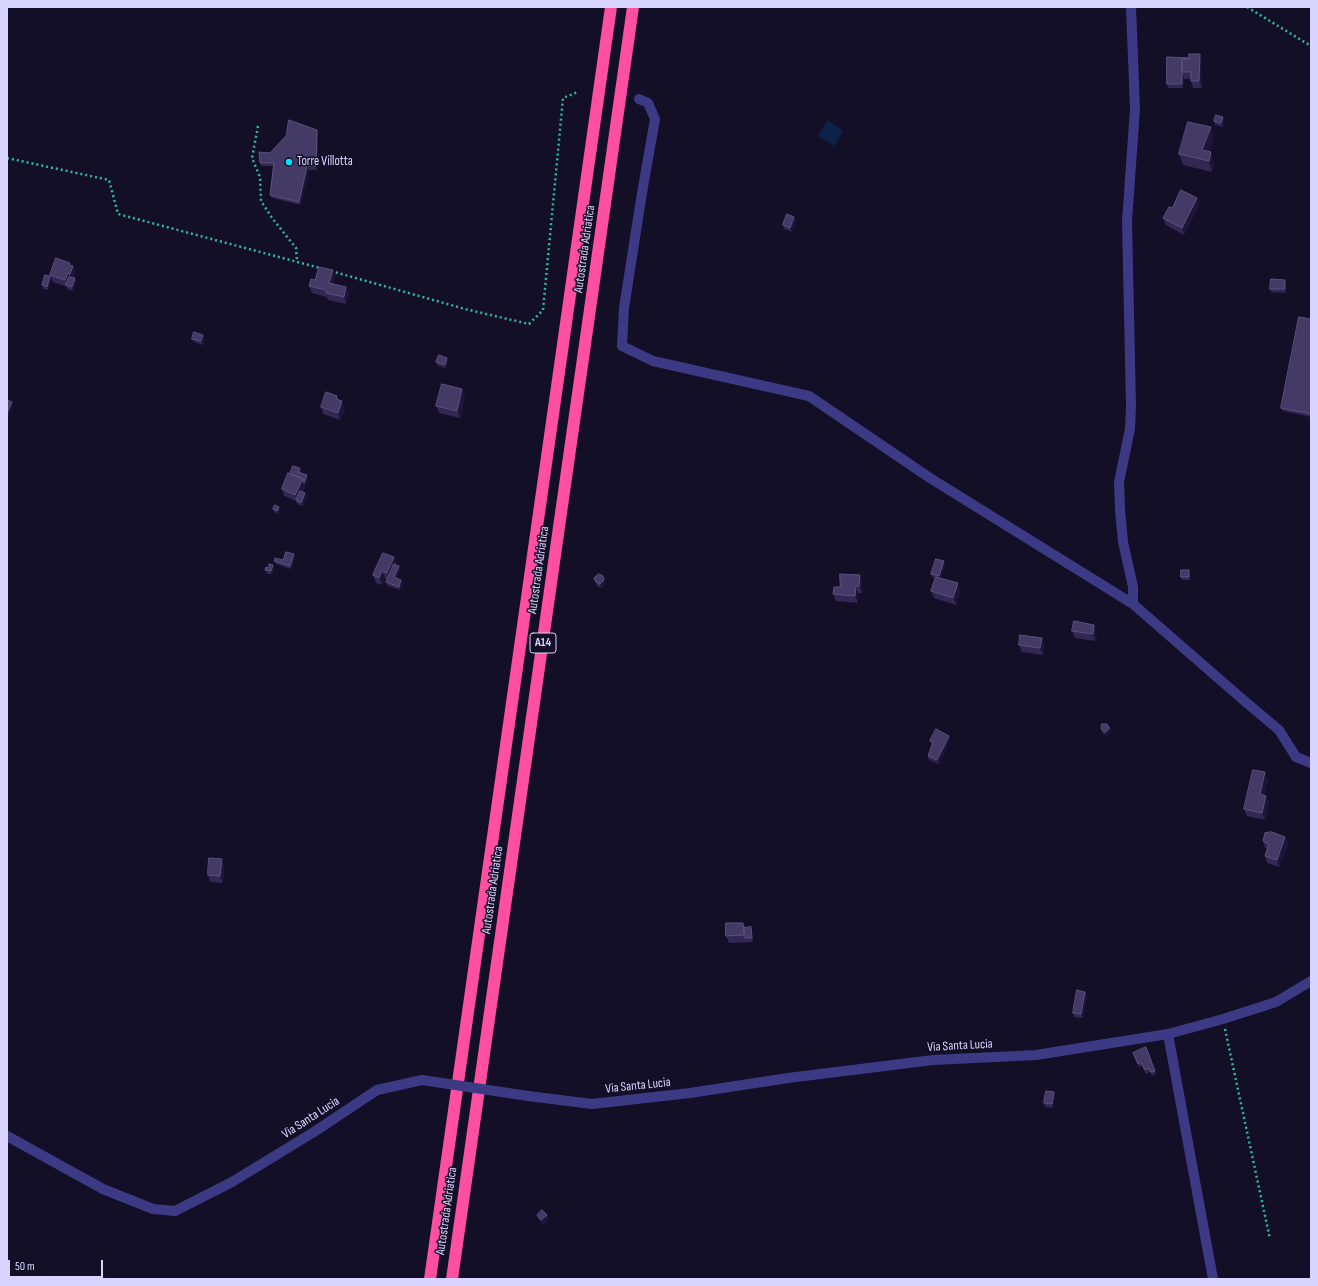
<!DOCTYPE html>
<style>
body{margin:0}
#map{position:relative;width:1318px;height:1286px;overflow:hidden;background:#130f26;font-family:"Sofia Sans Condensed",sans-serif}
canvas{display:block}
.frame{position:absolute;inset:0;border:8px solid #d9d4ff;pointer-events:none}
.scale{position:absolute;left:8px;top:1260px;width:95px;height:18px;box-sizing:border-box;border:2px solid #d9d4ff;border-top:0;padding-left:5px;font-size:12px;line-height:14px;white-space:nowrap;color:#d9d4ff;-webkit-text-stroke:3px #130f26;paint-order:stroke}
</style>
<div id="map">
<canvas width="1318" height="1286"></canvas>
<div class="frame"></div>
<div class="scale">50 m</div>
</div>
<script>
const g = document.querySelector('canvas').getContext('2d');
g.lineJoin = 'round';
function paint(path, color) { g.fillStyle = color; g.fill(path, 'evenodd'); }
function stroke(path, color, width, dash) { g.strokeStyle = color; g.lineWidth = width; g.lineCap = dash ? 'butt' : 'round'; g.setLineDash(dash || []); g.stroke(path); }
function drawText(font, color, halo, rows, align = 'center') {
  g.font = font + ' "Sofia Sans Condensed",sans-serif'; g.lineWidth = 3; g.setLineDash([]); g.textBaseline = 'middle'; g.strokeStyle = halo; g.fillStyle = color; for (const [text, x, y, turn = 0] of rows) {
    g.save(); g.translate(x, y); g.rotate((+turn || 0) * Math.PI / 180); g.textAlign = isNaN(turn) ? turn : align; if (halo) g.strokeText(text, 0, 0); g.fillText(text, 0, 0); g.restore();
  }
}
paint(new Path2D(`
 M828 120 843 131 834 146 818 136Z`), '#0c2248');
stroke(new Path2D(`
 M1247 7 1311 46
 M258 126 252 158 260 177 261 201 272 218 296 248 297 262
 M7 158 109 180 118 214 320 268
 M331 271 465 309 529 324 543 310 563 98 578 92
 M1225 1029 1270 1239`), '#2fb8b0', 2.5, [2, 3]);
stroke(new Path2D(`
 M1131 7 1135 109 1127 221 1131 406 1130 429 1119 482 1120 509 1123 542 1133 587V604
 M639 99 648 103 655 119 642 193 624 308 622 346 653 361 809 396 930 478 1133 604 1241 698 1279 730 1296 757 1311 763
 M1168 1034 1213 1279
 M528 1096 592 1104 690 1093 788 1078 933 1060 1036 1055 1168 1034 1223 1019 1276 1002 1311 981
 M7 1136 103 1189 153 1209 175 1211 232 1182 314 1132 377 1090 422 1080`), '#3d3a85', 10);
stroke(new Path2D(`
 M430 1279 611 7
 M452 1279 633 7`), '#ff4fa3', 12);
stroke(new Path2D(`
 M422 1080 528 1096`), '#3d3a85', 10);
paint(new Path2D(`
 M1200 54 1202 62V88H1193L1191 81V79H1184V77L1183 88H1168L1167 84 1189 58Z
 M1224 120 1223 127 1215 125 1214 121Z
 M317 130 318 134 317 170H309L301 205 272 198 270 195 273 166H261L260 163 270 153Z
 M1214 138 1209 152 1214 163 1212 172 1183 165 1179 154Z
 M1197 198 1199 205 1184 235 1166 225 1163 218Z
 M796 221 792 232 784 229 783 225Z
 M71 265 73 266 75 273 74 278H75L76 282 73 291 67 289V287L53 282 50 275Z
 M50 276 51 280 48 290 43 289 42 285Z
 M335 277 333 284 349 294 346 304 328 300 327 297 312 293 309 286 315 280Z
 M1286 284V293L1271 292 1270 289Z
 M1311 319V417L1283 411 1281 408Z
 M192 339H205L203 345 194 342Z
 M448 361 446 368 438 366 436 362Z
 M337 396 339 400 345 409 340 420 323 414 321 407Z
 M465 396 460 418 439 413 436 406Z
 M300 468 301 473 308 479 303 492 305 493 307 496 303 506 297 504 296 501 284 496 282 489 290 474Z
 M279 507 280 510 278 514 274 512 273 509Z
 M295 558 291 569 276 564 274 561 283 560Z
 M944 561 945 565 940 578 960 591 956 605 934 598 931 591 935 578 932 577 931 574Z
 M273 565 274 569 272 574H267L265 570Z
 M396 565 399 566 400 569 396 578 403 584 400 590 388 586 386 582 388 580 385 578 382 585 376 583 373 575Z
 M1189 570 1190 573V580H1182L1181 577Z
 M860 575 862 583V593H858V603L836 601 833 594Z
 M594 578 604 580 605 584 601 588 597 586Z
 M1072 631 1097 632 1095 641 1075 638Z
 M1042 638 1044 645 1043 655 1022 652 1019 645Z
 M1109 727 1111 731 1110 733 1107 735 1103 734 1101 728Z
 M950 739 939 764 929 760 928 756 932 745 930 741Z
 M1268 780 1264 795 1269 803 1265 820 1247 816 1244 809Z
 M1285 837 1288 845 1279 867 1267 863 1265 856 1267 849 1265 848 1263 841Z
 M224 866 223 883 210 882 208 875Z
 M743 923 745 928 751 927 752 931 753 942 729 943 726 936Z
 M1085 992 1087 996 1083 1018 1074 1017 1073 1013Z
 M1146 1047 1156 1074 1152 1076 1150 1072 1146 1074 1142 1066 1139 1067 1133 1053Z
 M1055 1096 1053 1108 1045 1107 1044 1103Z
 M537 1215H547L549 1219 543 1224 538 1218Z`), '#312854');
paint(new Path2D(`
 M1200 54 1202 62V88L1199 81Z
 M1182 74 1184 77 1183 88 1182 84Z
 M1223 117 1224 120 1223 127 1221 123Z
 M1211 127 1214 138 1206 161 1202 150Z
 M317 130 318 134 317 170 316 166Z
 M1211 152 1214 163 1212 172 1209 161Z
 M307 166 309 170 301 205 299 202Z
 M1197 198 1199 205 1184 235 1182 228Z
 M794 217 796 221 792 232 790 228Z
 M70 263 72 268 73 266 75 273 73 281 70 274 69 265Z
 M333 270 335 277 332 290 329 283Z
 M68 273 70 280 67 286 65 280Z
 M50 276 51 280 48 290 47 287Z
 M75 278 76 282 73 291 72 287Z
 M1285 280 1286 284V293L1285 289Z
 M346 287 349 294 346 304 344 297Z
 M203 335 205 339 203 345 201 341Z
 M447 358 448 361 446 368 445 365Z
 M462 389 465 396 460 418 457 411Z
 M342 401 345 409 340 420 338 413Z
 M12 402 13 405 7 420V413Z
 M307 475 308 479 305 486 304 483Z
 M303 479 305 486 298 501H297L295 495Z
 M305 493 307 496 303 506 301 503Z
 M279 507 280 510 278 514 277 511Z
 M294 554 295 558 291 569 290 566Z
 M394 557 397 565 390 580 387 573Z
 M944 561 945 565 940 580 939 576Z
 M273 565 274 569 272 574 271 571Z
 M399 566 400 569 395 581 394 577Z
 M1189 570 1190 573V580L1189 577Z
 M382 571 385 578 382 585 379 578Z
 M860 575 862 583V593L859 586Z
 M603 576 605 584 601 588 600 584Z
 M401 580 403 584 400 590 399 587Z
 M958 583 960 591 956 605 953 598Z
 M856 586 858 593V603L855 596Z
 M1094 625 1097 632 1095 641 1093 634Z
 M1042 638 1044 645 1043 655 1040 648Z
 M1109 727 1111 731 1110 733 1107 735 1105 732Z
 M949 736 950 739 939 764 937 760Z
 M1265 772 1268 780 1263 802 1260 794Z
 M1266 796 1269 803 1265 820 1262 813Z
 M1285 837 1288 845 1279 867 1277 860Z
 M222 859 224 866 223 883 220 876Z
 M743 923 746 930 745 938 746 942 744 935Z
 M751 927 752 931 753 942 752 938Z
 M1085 992 1087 996 1083 1018 1081 1014Z
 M1054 1092 1055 1096 1053 1108 1052 1104Z
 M547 1215 549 1219 543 1224 541 1220Z`), '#1d163a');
const building = new Path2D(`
 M1189 54H1200L1199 81H1191V72H1182V59H1189Z
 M1167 57 1189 58V59H1182V84H1167Z
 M1216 115 1223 117 1221 123 1214 121Z
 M289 120 317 130 316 166H307L299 202 270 195 274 163H260L259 152 270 153 286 136Z
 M1188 122 1211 127 1202 150 1211 152 1209 161 1179 154Z
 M1181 190 1197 198 1182 228 1163 218 1169 207 1172 208Z
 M787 214 794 217 790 228 783 225Z
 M56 258 70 263 69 265 73 266 70 274 68 273 65 280 50 275Z
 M319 267 333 270 329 283 346 287 344 297 326 293V290L309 286 311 279 315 280Z
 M45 275 50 276 47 287 42 285Z
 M69 277 75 278 72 287 66 285Z
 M1271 279 1285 280V289H1270Z
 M1299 317 1311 319V414L1281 408Z
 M194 332 203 335 201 341 192 339Z
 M439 355 447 358 445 365 436 362Z
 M442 384 462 389 457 411 436 406Z
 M326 392 337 396 336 399 342 401 338 413 321 407Z
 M7 400 12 402 7 413Z
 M293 466 300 468 298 472 307 475 304 483 303 479 290 474Z
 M288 473 303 479 295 495 282 489Z
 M300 491 305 493 301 503 296 500Z
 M275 505 279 507 277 511 273 509Z
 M286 552 294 554 290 566 274 561 275 558 283 560Z
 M383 553 394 557 387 573 382 571 379 578 373 575Z
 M936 559 944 561 939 576 931 574Z
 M269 564 273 565 271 571 265 570 266 567 269 568Z
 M394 564 399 566 394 577 401 580 399 587 386 582Z
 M1181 570H1189V577H1181Z
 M599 574 603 576 604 580 600 584 596 582 594 578 596 576Z
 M840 574 860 575 859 586H856L855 596 833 594 834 587H840Z
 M936 577 958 583 953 598 931 591Z
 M1074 621 1094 625 1093 634 1072 631Z
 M1020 635 1042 638 1040 648 1019 645Z
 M1102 724H1107L1109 727V729L1105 732 1102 730 1101 728Z
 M936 729 949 736 937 760 928 756 933 742 930 741Z
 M1253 770 1265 772 1260 794 1266 796 1262 813 1244 809Z
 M1272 832 1285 837 1277 860 1265 856 1269 844 1263 841 1265 833Z
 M209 858 222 859 220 876 208 875Z
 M726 923H743L744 935 726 936Z
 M751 927 752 938H745L744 928Z
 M1077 990 1085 992 1081 1014 1073 1013Z
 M1146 1047 1155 1071 1151 1072 1149 1068 1145 1070 1141 1062 1138 1064 1133 1053Z
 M1046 1091 1054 1092 1052 1104 1044 1103Z
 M542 1210 547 1215 541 1220 537 1215Z`);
paint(building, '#433a66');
stroke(building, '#5a527e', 1);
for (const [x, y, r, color] of [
 [289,162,4,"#00e5ff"]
]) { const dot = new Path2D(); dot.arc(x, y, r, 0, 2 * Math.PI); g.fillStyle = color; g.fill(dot); stroke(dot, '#130f26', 1.5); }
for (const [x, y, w] of [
 [543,643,26]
]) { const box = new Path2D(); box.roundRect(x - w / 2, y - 10, w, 20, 3); g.fillStyle = '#130f26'; g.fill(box); stroke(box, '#d9d4ff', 1); }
drawText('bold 12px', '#d9d4ff', null, [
 ["A14",543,643]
]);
drawText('13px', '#d9d4ff', '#130f26', [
 ["Torre Villotta",297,162]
], 'left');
drawText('13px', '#d9d4ff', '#130f26', [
 ["Autostrada Adriatica",585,249,-82],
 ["Autostrada Adriatica",539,570,-82],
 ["Autostrada Adriatica",493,890,-82],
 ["Via Santa Lucia",960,1046,-3],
 ["Via Santa Lucia",638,1086,-6],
 ["Via Santa Lucia",311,1118,-33],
 ["Autostrada Adriatica",447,1211,-82]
]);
</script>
